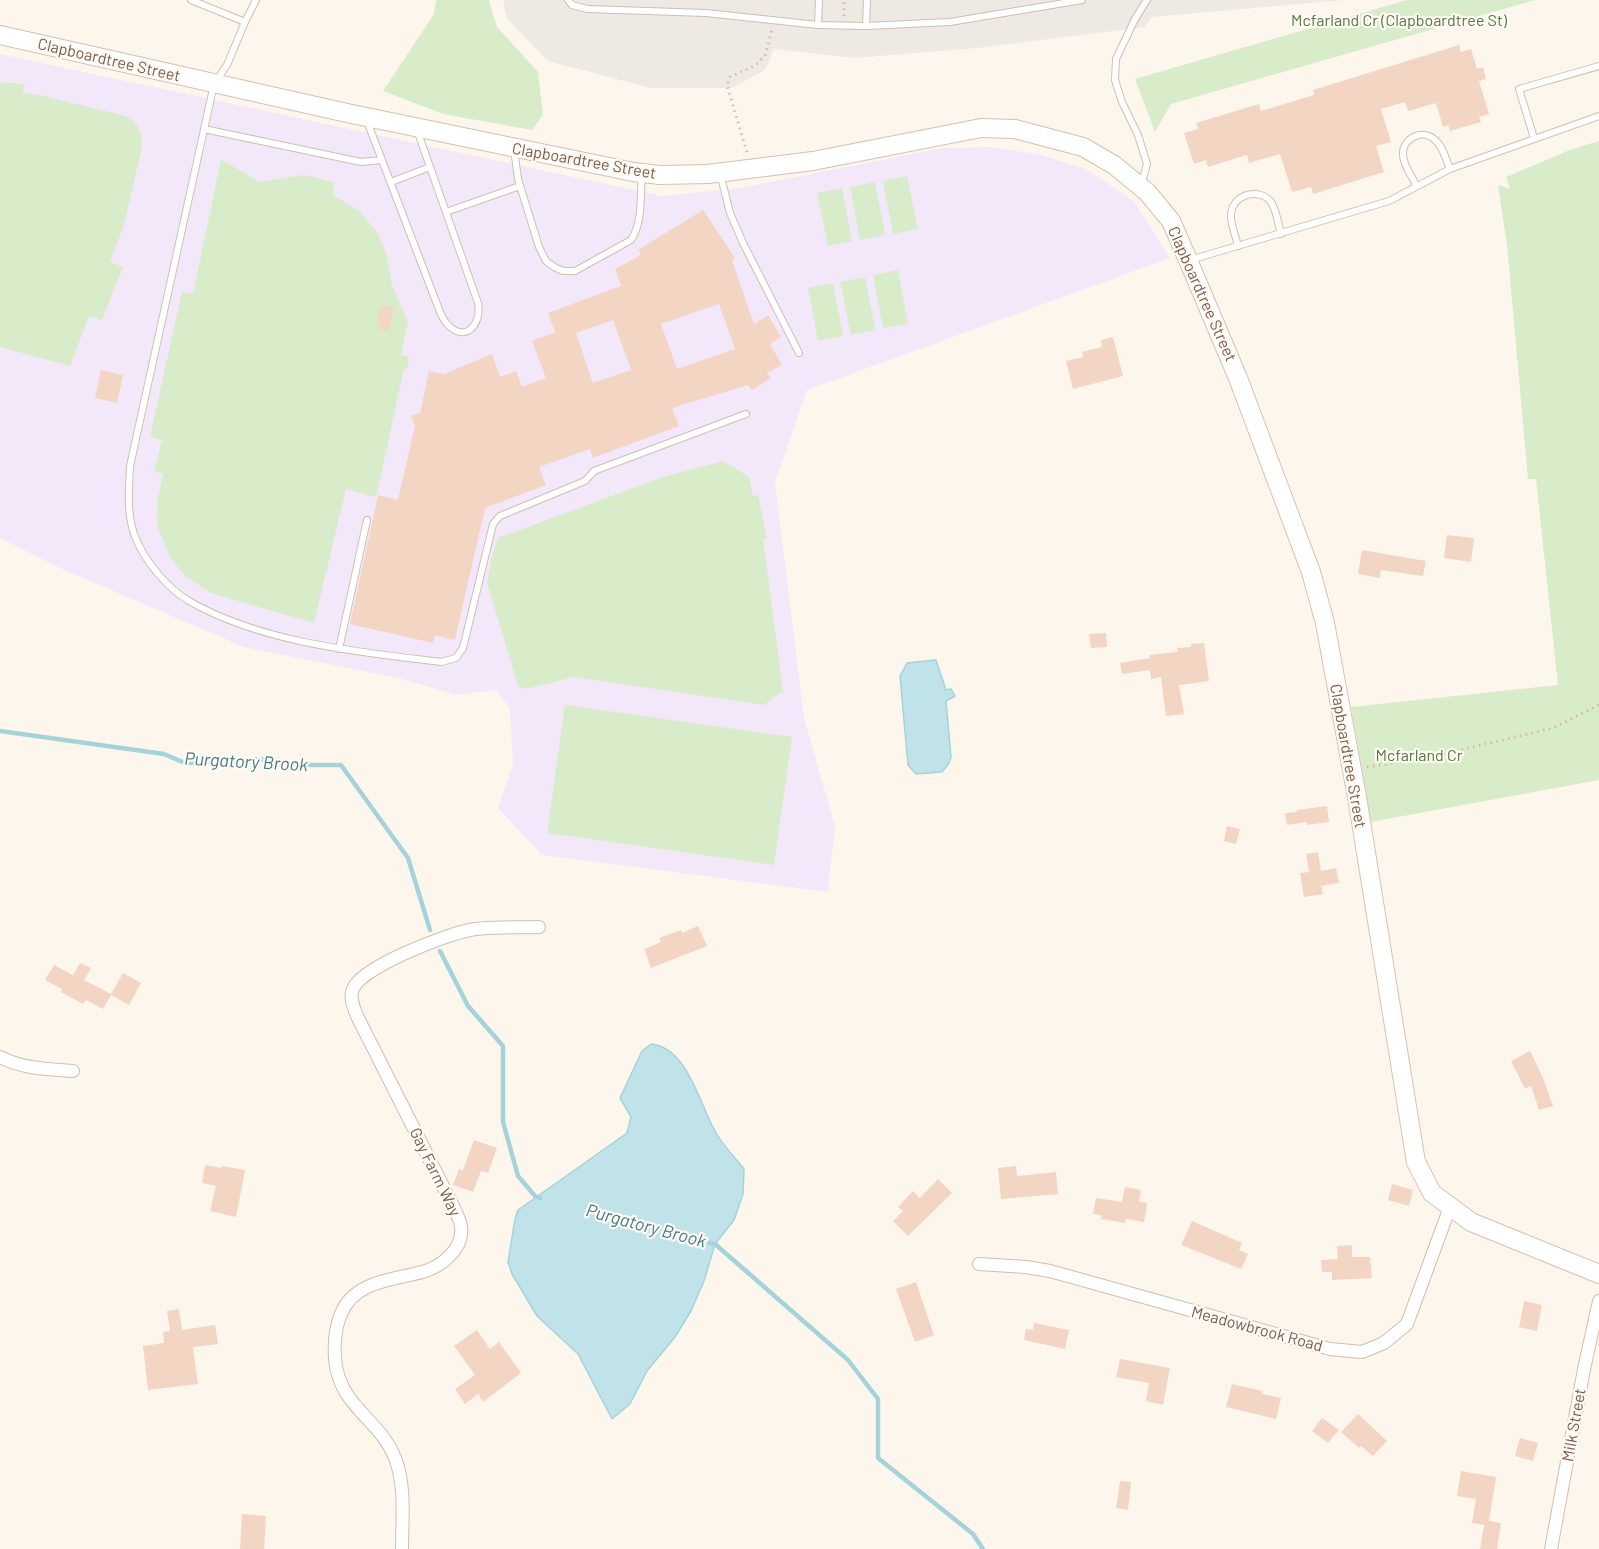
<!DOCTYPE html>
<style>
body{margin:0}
canvas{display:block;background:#fdf6ec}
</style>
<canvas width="1599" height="1549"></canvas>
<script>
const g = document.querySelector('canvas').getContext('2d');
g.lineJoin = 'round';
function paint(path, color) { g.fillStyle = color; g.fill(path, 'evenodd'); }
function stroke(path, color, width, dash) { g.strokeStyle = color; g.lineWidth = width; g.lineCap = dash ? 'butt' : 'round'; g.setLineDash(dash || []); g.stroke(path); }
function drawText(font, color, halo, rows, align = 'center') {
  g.font = font + ' Barlow,sans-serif'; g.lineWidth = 4.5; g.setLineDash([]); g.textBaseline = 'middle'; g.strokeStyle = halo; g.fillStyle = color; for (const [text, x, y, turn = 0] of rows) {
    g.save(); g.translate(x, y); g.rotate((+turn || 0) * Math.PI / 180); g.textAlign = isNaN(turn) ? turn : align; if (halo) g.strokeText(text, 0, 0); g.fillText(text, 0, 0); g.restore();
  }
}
paint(new Path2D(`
 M503 0H1344L1152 17 1145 27 977 48 854 58 774 49 765 70 732 88H651L548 61 507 19Z`), '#efe9e4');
paint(new Path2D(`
 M0 54 662 196 740 188 942 148 991 147 1037 154 1086 169 1134 201 1170 258 807 390 775 482 804 718 835 826 828 892 542 855 498 808 513 764 510 708 496 690 457 695 398 678 244 647 60 568 0 538Z`), '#f3e8fa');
paint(new Path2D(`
 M436 0H489L497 27 538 72 543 115 532 130 443 114 383 91 434 14Z
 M1407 0H1535L1171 104 1155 132 1135 79Z
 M0 82 24 84 23 93 39 95 126 116C138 124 143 132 142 147L124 225 110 262 123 267 102 320 89 316 70 366 0 347Z
 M1599 141V780L1371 822 1351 707 1558 685 1536 479H1528L1507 245 1498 185 1510 189 1506 177 1572 149Z
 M221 159 259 182 304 175 333 182V195L359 211 377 232 386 253 392 285 408 322 401 355 409 357 407 369H404L376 497 346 489 314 623 211 593 184 575 170 557 158 528 157 503 163 474 154 471 162 440 150 437 182 292 193 294Z
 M907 176 918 229 893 234 883 181Z
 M875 182 885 235 860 240 850 187Z
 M842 188 852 241 828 246 817 193Z
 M898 270 908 324 883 328 873 275Z
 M865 277 875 330 851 335 840 282Z
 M833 283 843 336 818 341 808 288Z
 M723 461 749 477 753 496 758 495 767 538 763 539 783 691 764 705 574 677 526 689 518 686 487 583 492 556 498 538 663 477Z
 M565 705 792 737 774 865 547 833Z`), '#d8ecc9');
const water = new Path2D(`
 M936 660 946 690 951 689 955 696 946 701 951 757 949 763 942 772 916 774 908 765 900 676 907 663Z
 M651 1044C688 1048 699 1103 715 1131 722 1145 735 1157 744 1169L743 1194 734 1220 715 1244 704 1281 691 1311 675 1337 647 1371 630 1404 612 1419 578 1354 537 1316 512 1274 508 1262 515 1219 518 1210 627 1133 631 1117 620 1098 642 1051Z`);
paint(water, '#bfe3e8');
stroke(water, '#a5d3da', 1.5);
stroke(new Path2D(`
 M0 731 164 754 185 763 271 759 290 765H341L408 858 430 930
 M440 951 468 1006 503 1046V1122L518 1176 535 1196 540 1198
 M710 1243 715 1244 848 1360 878 1399V1458L973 1534 983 1549`), '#a5d3da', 4.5);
paint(new Path2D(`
 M1459 45 1461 52 1471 49 1477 69 1483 67 1486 79 1479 81 1489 114 1479 117 1481 122 1450 131 1448 125 1443 127 1436 103 1408 111 1405 102 1381 109 1391 142 1376 146 1384 172 1313 194 1311 187 1292 192 1280 154 1249 163 1247 155 1208 167 1206 160 1194 164 1184 133 1198 129 1196 123 1259 104 1261 111 1314 95 1313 90Z
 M703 210 735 258 732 260 754 324 768 315 781 337 770 344 782 365 767 373 771 378 752 390 748 385 672 408 679 426 593 458 590 449 539 467 546 485 485 508 455 640 435 635 433 643 350 624 378 495 398 500 415 426 411 416 420 413 429 371 444 374 492 354 500 377 516 371 522 387 546 378 532 341 555 332 548 313 621 286 615 269 641 255 638 250ZM719 304 735 349 677 369 661 324ZM613 320 631 370 593 383 576 333Z
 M381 305 394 308 389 331 376 328Z
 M1113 337 1123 376 1073 389 1066 361 1083 357 1082 352 1102 347 1101 340Z
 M101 370 123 375 117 403 95 398Z
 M1447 535 1474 538 1471 562 1444 558Z
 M1362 550 1426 561 1423 576 1381 570 1380 578 1358 574Z
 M1106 633 1107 647 1091 648 1089 634Z
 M1204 643 1209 681 1179 685 1184 714 1166 716 1161 677 1151 679 1150 670 1122 674 1120 663 1150 658 1149 655 1178 652 1177 648 1191 647V644Z
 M1327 806 1329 822 1307 825V822L1287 825 1285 813 1297 812V810Z
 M1227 826 1240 829 1236 844 1224 841Z
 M1318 852 1321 871 1336 868 1339 883 1321 886 1323 894 1304 897 1300 873 1309 872 1306 854Z
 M698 926 707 946 651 968 644 949 661 942 659 938 681 930 682 933Z
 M80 963 91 968 84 980 111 994 123 973 141 983 129 1005 111 995 103 1009 86 1000 83 1004 61 992 62 989 45 980 54 965 73 975Z
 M1530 1051 1544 1080 1553 1106 1539 1110 1531 1086 1525 1089 1511 1061Z
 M474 1140 497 1148 488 1173 481 1171 473 1192 453 1185 459 1169 463 1170Z
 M205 1165 222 1168V1166L245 1170 236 1217 210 1211 216 1186 202 1183Z
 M1016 1166 1017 1176 1056 1172 1058 1194 1001 1199 998 1168Z
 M938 1179 952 1193 908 1236 893 1221 903 1211 898 1207 913 1191 920 1198Z
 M1392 1184 1413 1190 1409 1206 1388 1200Z
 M1125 1187 1141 1190 1139 1202 1147 1203 1144 1222 1126 1219 1125 1223 1101 1219 1102 1215 1093 1214 1096 1198 1122 1202Z
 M1192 1221 1242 1243 1239 1250 1248 1254 1241 1269 1181 1245Z
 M1352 1245V1257H1370L1372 1278 1332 1280V1272H1322L1321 1260 1338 1259 1337 1246Z
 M916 1282 934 1335 915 1342 896 1289Z
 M1524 1301 1542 1305 1537 1331 1519 1327Z
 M179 1309 182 1330 215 1325 218 1344 193 1347 198 1384 148 1390 143 1346 164 1343 163 1332 170 1331 167 1311Z
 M1034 1323 1069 1330 1065 1349 1024 1340 1026 1329 1033 1330Z
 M477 1330 490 1349 499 1342 521 1373 483 1402 478 1394 465 1404 455 1389 475 1375 454 1346Z
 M1120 1359 1170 1368 1163 1405 1146 1401 1149 1383 1116 1377Z
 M1232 1384 1263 1391 1262 1394 1281 1398 1276 1419 1226 1407Z
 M1358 1414 1387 1441 1373 1456 1361 1446 1359 1448 1341 1432Z
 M1322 1418 1339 1430 1328 1443 1312 1431Z
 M1520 1438 1538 1443 1533 1461 1515 1456Z
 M1461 1471 1496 1477 1489 1521 1501 1523 1497 1549H1480L1484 1525 1472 1523 1476 1499 1457 1496Z
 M1120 1481 1131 1482 1128 1510 1116 1508Z
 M242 1514 266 1516 264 1549H240Z`), '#f3d5c3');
const lane = new Path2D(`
 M191 0 245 22 227 65 214 84 130 466C129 491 126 515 136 539 145 561 168 589 189 601 262 643 359 652 441 662L456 658 463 648 493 524 500 516 585 481 594 471 746 414
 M568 0 572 5 587 9 706 13 818 25 866 26 950 22 1082 0
 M245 22 256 0
 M818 25 819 0
 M866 26 867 0
 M367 121 440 312C442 316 444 321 448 325 466 343 482 324 478 303L417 130
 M204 129 361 162 382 160
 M1534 138 1519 89 1599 66
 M514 149 518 179 539 247 546 261 554 267 563 271H575L631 240C643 223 640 195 642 174
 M720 173 730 213 743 243 799 353
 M391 182 430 167
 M1142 183 1147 164 1138 135 1122 102 1115 80 1116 59 1135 19 1147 0
 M1416 185C1412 176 1403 165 1403 155 1402 138 1423 128 1435 140 1443 146 1446 160 1450 169
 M446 212 520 186
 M1238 246C1236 236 1230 224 1231 214 1233 194 1259 187 1271 202 1277 211 1278 224 1281 234
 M1190 260 1389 201 1450 169 1599 116
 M339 649 367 520`);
const street = new Path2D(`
 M0 1057C24 1069 47 1069 73 1071
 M979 1264 1026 1267 1050 1271 1330 1349 1362 1352 1384 1343 1407 1324 1450 1207
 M402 1549C402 1520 406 1486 395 1458 380 1419 339 1407 335 1359 334 1344 335 1328 341 1314 354 1281 393 1280 422 1272 441 1267 464 1249 461 1227 461 1222 457 1215 455 1210L357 1016C354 1008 349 998 353 989 361 967 447 934 470 930 492 926 517 928 539 927
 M1551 1549 1584 1369 1599 1301`);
const secondary = new Path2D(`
 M0 35 347 113 633 172 660 175 708 174 813 161 981 128 1015 129 1083 147 1114 165 1147 192 1171 221 1188 260 1238 378 1311 572 1325 623 1357 797 1416 1162 1432 1193 1471 1222 1599 1274`);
stroke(lane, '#d1beb0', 8);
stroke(street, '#d1beb0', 14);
stroke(secondary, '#d6c0b0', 20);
stroke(new Path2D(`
 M844 16V0
 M747 152 727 85 730 77 756 65 765 55 772 30
 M1367 767 1431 757 1553 728 1599 705`), '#d9b8a5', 3, [1.5, 4.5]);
stroke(lane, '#fff', 6);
stroke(street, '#fff', 12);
stroke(secondary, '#fff', 18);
drawText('16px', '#537a41', '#fffaf3', [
 ["Mcfarland Cr (Clapboardtree St)",1399,21],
 ["Mcfarland Cr",1419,756]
]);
drawText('16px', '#7a5c4d', '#fffaf3', [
 ["Clapboardtree Street",109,60,13],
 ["Clapboardtree Street",584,161,10],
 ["Clapboardtree Street",1202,294,66],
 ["Clapboardtree Street",1348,756,80],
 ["Gay Farm Way",435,1172,64],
 ["Meadowbrook Road",1257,1329,15],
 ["Milk Street",1574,1425,-80]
]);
drawText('italic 18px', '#437c86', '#fffaf3', [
 ["Purgatory Brook",246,762,3],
 ["Purgatory Brook",646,1226,15]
]);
</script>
